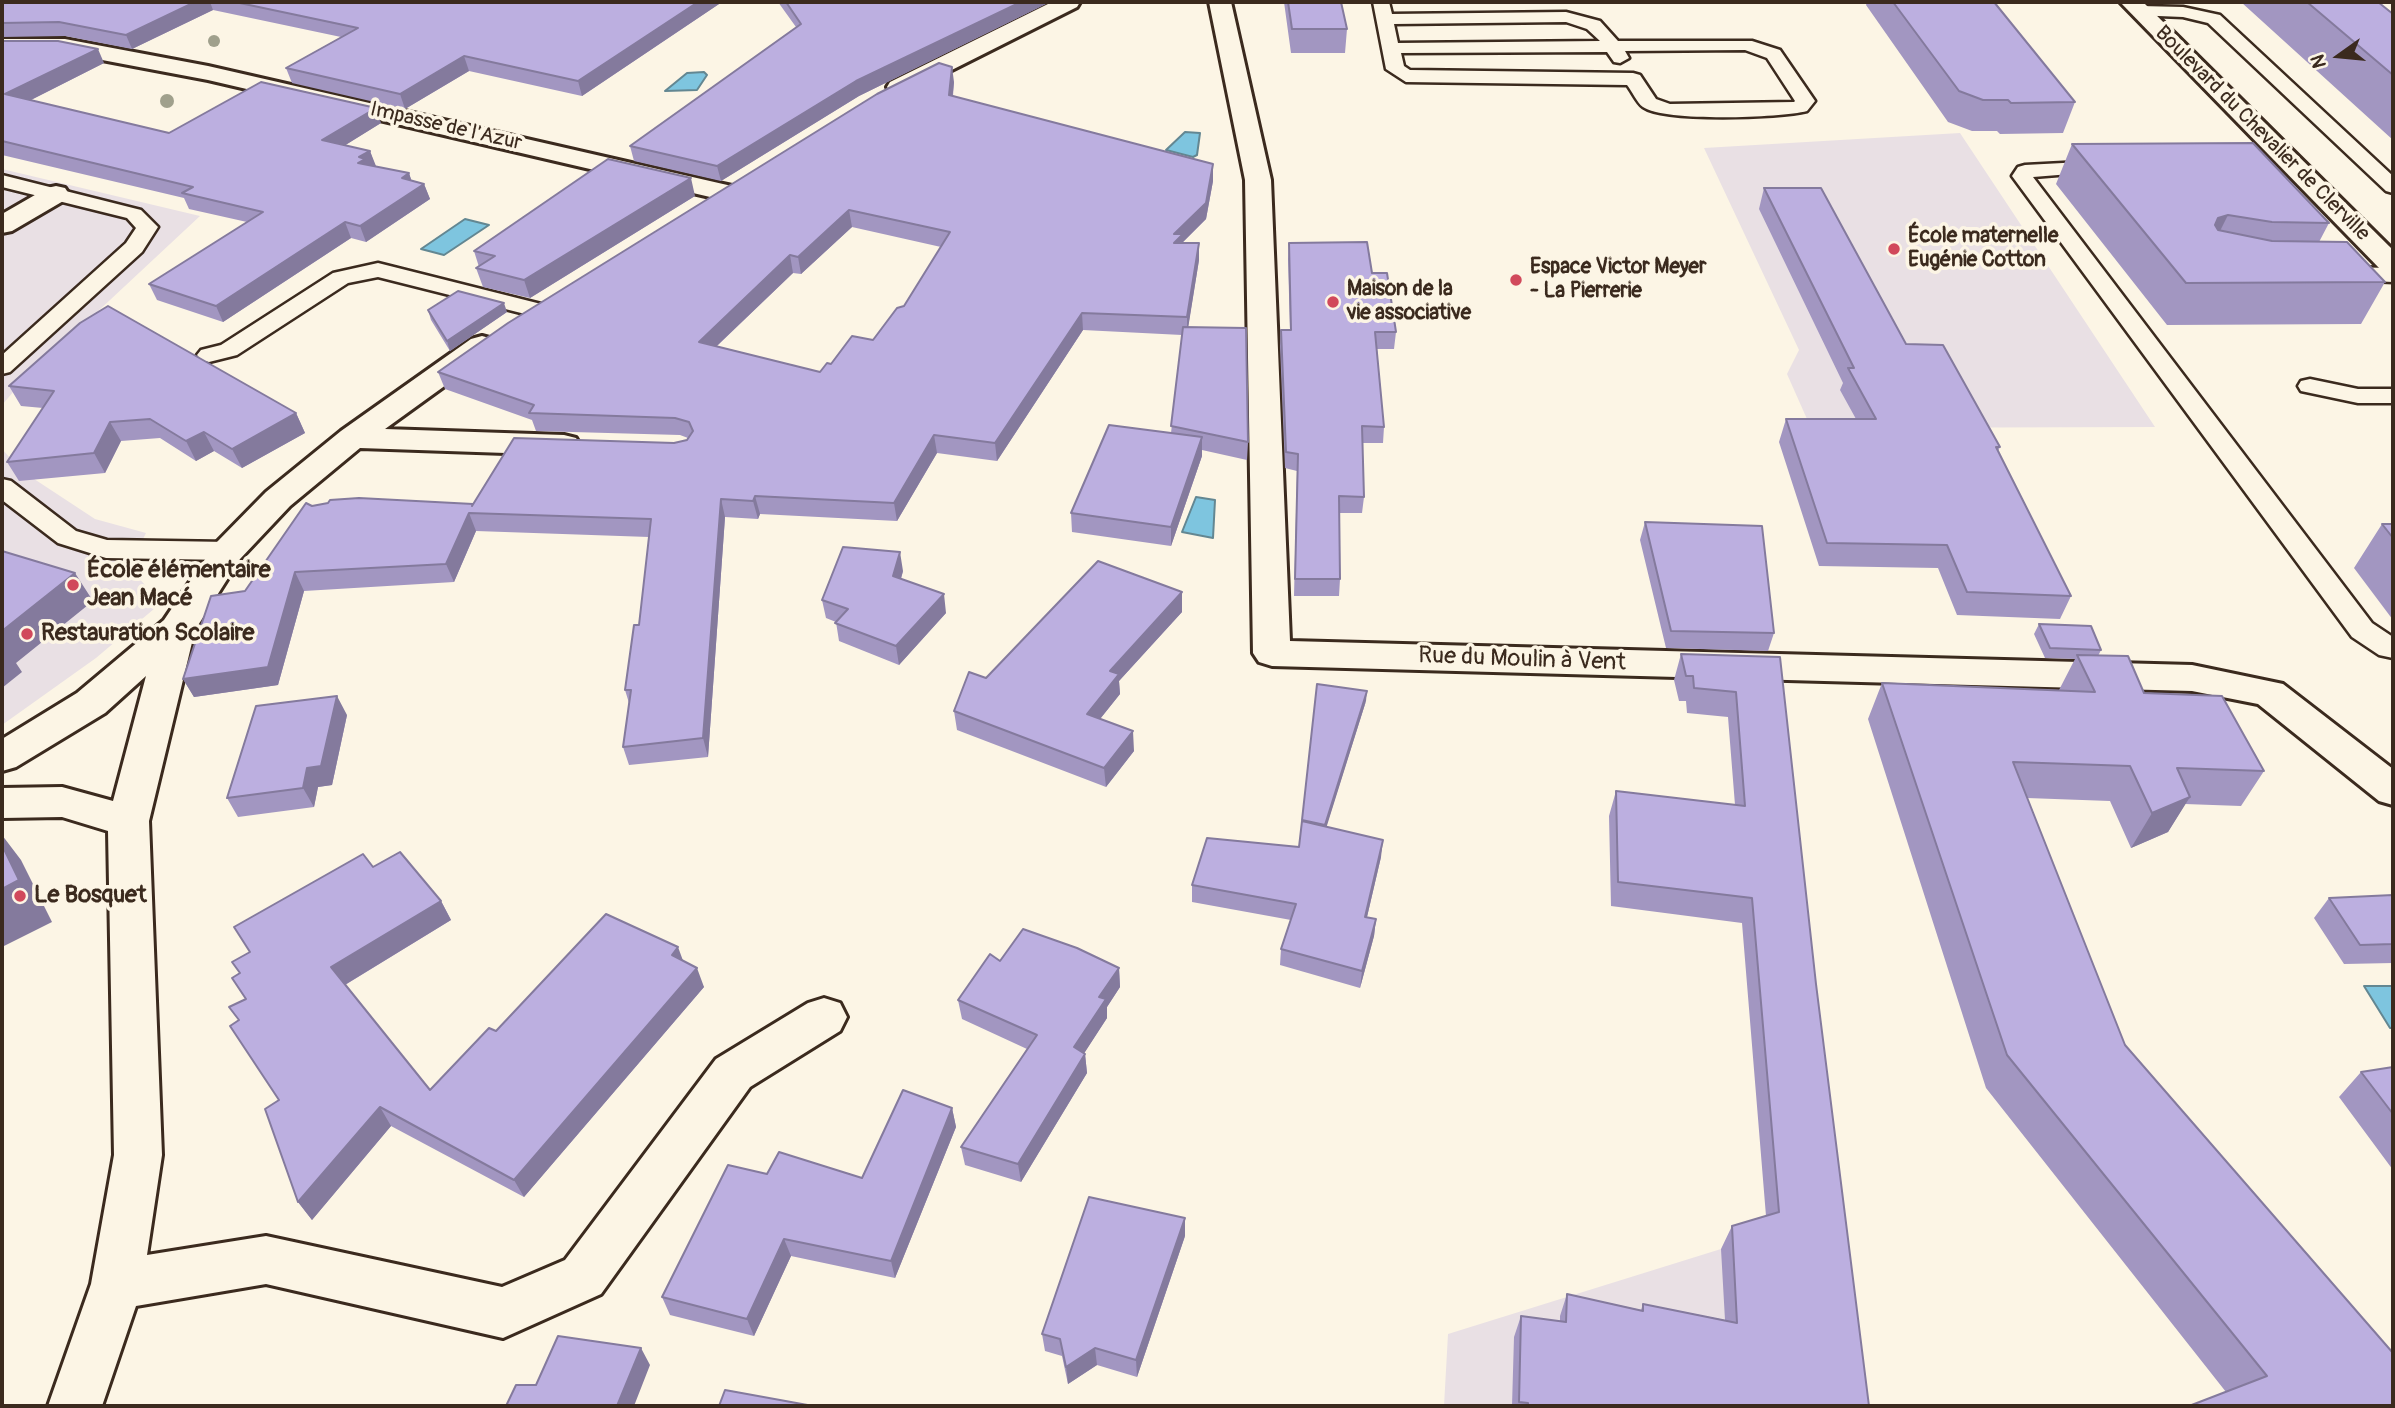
<!DOCTYPE html>
<meta charset="utf-8">
<style>
body{margin:0}
#map{position:relative;width:2395px;height:1408px;overflow:hidden;background:#fcf5e5;font-family:Pangolin,sans-serif}
canvas{display:block}
.frame{position:absolute;inset:0;border:4px solid #3b2a1e;pointer-events:none}
.north{position:absolute;left:2304px;top:21px;width:70px;height:70px;-webkit-text-stroke:5px #fcf5e5;paint-order:stroke;rotate:255deg;font-size:19px;font-weight:700;line-height:28px;text-align:center;color:#3b2a1e}
.north::after{content:'';display:block;margin:auto;width:24px;height:32px;background:#3b2a1e;clip-path:polygon(50% 0,100% 100%,50% 72%,0 100%)}
</style>
<div id="map">
<canvas width="2395" height="1408"></canvas>
<div class="frame"></div>
<div class="north">N</div>
</div>
<script>
const g = document.querySelector('canvas').getContext('2d');
g.lineJoin = 'round';
function paint(path, color) { g.fillStyle = color; g.fill(path, 'evenodd'); }
function stroke(path, color, width, dash) { g.strokeStyle = color; g.lineWidth = width; g.lineCap = dash ? 'butt' : 'round'; g.setLineDash(dash || []); g.stroke(path); }
function drawText(font, color, halo, rows, align = 'center') {
  g.font = font + ' Pangolin,sans-serif'; g.lineWidth = 7; g.setLineDash([]); g.textBaseline = 'middle'; g.strokeStyle = halo; g.fillStyle = color; for (const [text, x, y, turn = 0] of rows) {
    g.save(); g.translate(x, y); g.rotate((+turn || 0) * Math.PI / 180); g.textAlign = isNaN(turn) ? turn : align; if (halo) g.strokeText(text, 0, 0); g.fillText(text, 0, 0); g.restore();
  }
}
paint(new Path2D(`
 M1960 133 2155 427 1811 428 1787 374 1799 350 1704 148Z
 M2 169 200 216 20 384 2 405Z
 M2 449 22 471 95 519 146 533 129 567 161 603 96 658 2 725Z
 M1721 1249 1783 1406H1444L1448 1334Z`), '#e9e0e4');
const water = new Path2D(`
 M704 72 707 75 697 90 665 91 687 73Z
 M1185 132 1200 133 1197 155 1193 157 1166 150Z
 M465 219 489 225 444 255 421 249Z
 M1196 497 1215 500 1213 538 1182 532Z
 M2364 986H2393V1028H2390Z`);
paint(water, '#7ec5df');
stroke(water, '#638792', 2);
const lane = new Path2D(`
 M1373 2H1389L1392 14 1566 12 1600 21 1618 41H1752L1780 50 1815 101 1807 111C1780 118 1664 122 1643 107 1637 103 1632 91 1627 85L1406 82 1386 69ZM1566 22 1587 29 1600 41 1398 43 1394 24ZM1745 50 1767 58 1795 101 1794 102 1670 104 1656 99 1640 75 1633 73 1410 70 1404 66 1401 53 1607 52 1614 62 1620 63 1629 58 1625 51Z
 M2140 6 2183 7 2220 15 2393 176V193L2386 191 2208 23 2183 17 2134 15 2131 11Z
 M2101 161 2108 163 2111 167 2108 171 2033 177 2372 623 2393 637V658L2379 655 2352 637 2012 176 2018 167 2025 165Z
 M2 175 141 210 158 227 142 252 10 372 2 374V355L126 243 136 228 127 218 2 187Z
 M378 263 545 305 548 310 545 315 537 317 378 277 348 283 237 355 209 362 201 360 197 355 201 350 221 345 333 273Z
 M2338 267 2393 268V282L2330 279 2327 274 2330 269Z
 M2310 379 2358 389H2393V403H2358L2301 391 2298 386 2301 381Z
 M2 479 11 481 76 531 107 540 228 542 238 545 242 551 238 557 228 560 106 558 58 543 2 500Z`);
const street = new Path2D(`
 M1052 2H1080L1077 7 908 92 899 94 890 92 887 87 890 82Z
 M1209 2H1231L1271 180 1290 641 2192 665 2283 684 2393 769V805L2379 801 2258 704 2192 691 1272 666 1259 662 1253 653 1245 180Z
 M2 39H65L208 66 723 184 732 186 736 192 732 198 723 200 208 80 65 53H2Z
 M56 186 65 188 69 194 65 200 12 231 2 233V214L47 188Z
 M482 336 493 339 497 345 493 351 385 429 564 435 576 438 580 445 576 452 564 455 360 448 290 506 240 559 195 630 149 821 162 1155 147 1255 266 1236 502 1287 565 1260 716 1059 808 1003 824 998 840 1003 847 1017 840 1031 750 1087 601 1294 503 1338 266 1284 136 1306 102 1406H48L91 1284 114 1155 108 831 62 817 2 818V788L62 787 113 801 146 676 105 713 16 767 2 771V739L77 693 164 620 216 543 266 492 341 431 471 339Z`);
const secondary = new Path2D(`
 M2120 2H2143L2393 250V274L2383 272Z`);
stroke(lane, '#3b2a1e', 5);
stroke(street, '#3b2a1e', 6);
stroke(secondary, '#3b2a1e', 6);
paint(lane, '#fcf5e5');
paint(street, '#fcf5e5');
paint(secondary, '#fcf5e5');
g.fillStyle = '#a0a08c';
for (const [x, y, r] of [
 [214,41,6],
 [167,101,7]
]) { g.beginPath(); g.arc(x, y, r, 0, 2 * Math.PI); g.fill(); }
paint(new Path2D(`
 M2 2H722L582 96 469 71 405 109 292 83 286 68 341 37 213 10 132 49 65 36 2 37Z
 M778 2H1050L859 96 721 181 634 161 630 146 796 27Z
 M1284 2H1341L1347 29 1345 53H1291Z
 M1867 2H1994L2075 102 2063 133 2000 134 1997 131H1972L1948 122 1866 5Z
 M2241 2H2378L2393 14V140Z
 M2 41 104 63 31 100 169 133 381 123 345 145 370 151 375 166 409 173 411 180 424 184 430 199 366 242 351 238 223 322 157 300 149 284 247 222 189 209 184 198 2 155Z
 M954 82 953 96 1213 164V181L1206 219 1183 242 1199 243V260L1188 327 1248 442 1247 460 1202 450V456L1171 546 1072 532 1071 513 1171 433 1182 335 1083 330 997 461 937 453 897 521 760 514 758 519 725 517 708 757 629 765 623 747 629 703 625 690 639 625 649 537 476 531 454 582 304 591 278 685 194 697 183 679 245 591 312 506 473 504 687 440 688 438 680 435 536 431 532 420 445 389 438 372ZM852 227 941 247 904 306 873 340 831 364 820 372 717 346 793 273 801 274Z
 M2072 144 2329 223 2319 242 2385 282 2361 324 2167 325 2056 184Z
 M1764 188 2000 447 1998 451 2071 596 2060 619 1957 615 1938 568 1819 566 1779 442 1786 419H1856L1840 390 1843 383 1759 209Z
 M695 196 530 298 483 287 476 268 479 267 474 251Z
 M1289 243 1372 273 1396 332 1394 349H1377L1384 427 1383 443H1362L1364 497 1362 513H1339L1340 579 1339 596H1294L1297 471 1285 468 1280 346 1281 330H1290L1288 259Z
 M428 310 507 312 450 351 431 320Z
 M9 386 296 413 305 433 242 468 214 451 196 461 160 438 121 441 105 473 19 481 7 462 43 408 21 406Z
 M1645 522 1774 633 1768 651 1666 648 1640 540Z
 M2382 524H2393V620L2354 568Z
 M903 571 901 579 946 613 899 665 839 641 836 622 826 618 822 600Z
 M1182 592V612L1119 681 1120 694 1100 719 1134 751 1106 787 957 730 954 711 986 678Z
 M2039 624 2101 650 2098 656 2144 693 2264 771 2241 806 2185 804 2168 832 2131 848 2110 801 2027 798 2125 1045 2393 1353 2226 1392 1986 1088 1868 719 1882 683 2059 690 2075 659 2045 658 2034 634Z
 M1681 654 1780 657 1816 984 1869 1406H1512L1514 1337 1521 1316 1560 1321V1316L1567 1294 1641 1310 1643 1304 1725 1320 1721 1249 1732 1226 1766 1216 1742 923 1611 906 1609 816 1616 791 1735 805 1728 717 1687 713 1686 701H1679L1674 680Z
 M1366 701 1326 827 1381 857 1367 917 1376 919 1374 936 1360 988 1280 965 1281 949 1291 920 1192 902V885L1299 847Z
 M347 715 332 785 318 787 314 807 238 817 227 798Z
 M373 867 441 901 451 920 345 985 430 1090 496 1031 683 961 704 987 524 1197 391 1126 312 1220 298 1202 279 1100 239 1021 246 999 240 973 250 952Z
 M2393 895V963L2344 964 2314 918 2329 898Z
 M1000 961 1119 968 1120 987 1107 1007V1018L1084 1053 1085 1054 1087 1073 1021 1182 965 1165 961 1147 1027 1049 962 1019 958 1000Z
 M2393 1067V1170L2339 1097 2361 1072Z
 M952 1108 956 1127 895 1278 791 1256 754 1336 670 1315 662 1297 862 1178Z
 M1185 1236 1137 1377 1097 1365 1068 1384 1062 1356 1045 1351 1042 1334Z`), '#a296c1');
paint(new Path2D(`
 M195 2H210L213 10 132 49 126 35Z
 M698 2H722L582 96 578 81Z
 M1021 2H1050L859 96 721 181 717 166 856 81Z
 M98 49 104 63 13 109 5 94Z
 M464 56 469 71 405 109 400 94Z
 M952 67 954 82 951 111 949 95Z
 M376 108 381 123 328 156 322 140Z
 M370 151 376 166 369 170 358 163 359 157Z
 M1213 164V181L1206 219 1183 242V251L1174 260V234Z
 M409 173 414 188 402 178Z
 M691 178 695 196 530 298 524 280Z
 M424 184 430 199 366 242 360 226Z
 M849 210 852 227 801 274 798 257Z
 M2228 215 2208 255 2199 259 2218 218Z
 M345 222 351 238 223 322 216 306Z
 M1199 243V260L1187 335V317Z
 M790 255 793 273 703 359 699 342Z
 M504 303 507 312 450 351 447 341Z
 M1082 313 1083 330 997 461 995 443Z
 M296 413 305 433 242 468 232 449Z
 M110 422 121 441 105 473 94 453Z
 M204 432 214 451 196 461 186 441Z
 M934 435 937 453 897 521 894 503Z
 M1202 437V456L1171 546V527Z
 M755 496 760 514 758 519 753 501Z
 M721 499 725 517 708 757 703 738Z
 M469 513 476 531 454 582 446 564Z
 M900 552 903 571 896 595 893 576Z
 M295 572 304 591 278 685 194 697 183 679Z
 M75 573 93 601 16 663 22 672 2 688V631Z
 M1182 592V612L1119 681 1120 694 1088 734 1087 714 1110 671Z
 M944 594 946 613 899 665 896 646Z
 M1367 691 1366 701 1324 835 1325 825Z
 M337 696 347 715 332 785 318 787 314 807 303 788 307 768Z
 M1133 731 1134 751 1106 787 1104 768Z
 M2190 797 2168 832 2131 848 2152 813Z
 M2 835 21 860 52 922 2 947Z
 M1383 840 1381 857 1363 934 1365 917Z
 M441 901 451 920 343 986 331 967Z
 M1376 919 1374 936 1360 988 1362 971Z
 M678 947 685 966 672 955Z
 M697 968 704 987 524 1197 514 1180Z
 M1119 968 1120 987 1107 1007V1018L1076 1066 1074 1047 1099 997Z
 M1085 1054 1087 1073 1021 1182 1018 1164Z
 M380 1107 391 1126 312 1220 298 1202Z
 M952 1108 956 1127 895 1278 891 1261Z
 M1185 1218V1236L1137 1377 1136 1360Z
 M784 1239 791 1256 754 1336 747 1319Z
 M641 1348 650 1365 634 1406H617Z
 M1095 1348 1097 1365 1068 1384 1066 1367Z`), '#847a9d');
const building = new Path2D(`
 M2 2H195L126 35 59 22 2 23Z
 M235 2H698L578 81 464 56 400 94 286 68 358 28Z
 M786 2H1021L856 81 717 166 630 146 801 24Z
 M1288 2H1341L1347 29H1292Z
 M1893 2H1994L2075 102 2011 103 2008 100H1983L1959 91Z
 M2307 2H2378L2393 14V75Z
 M2 41H58L98 49 5 94 169 133 261 82 376 108 322 140 370 151 359 157 365 159 358 163 409 173 402 178 424 184 360 226 345 222 216 306 149 284 263 212 182 193 193 187 2 141Z
 M939 63 952 67 949 95 1213 164 1206 203 1174 234H1183L1174 243H1199L1187 317 1082 313 995 443 934 435 894 503 755 496 753 501 721 499 703 738 623 747 631 690H625L634 625H639L651 519 469 513 446 564 295 572 268 667 183 679 211 596 245 591 306 503 312 506 328 503 330 500 359 498 473 504 472 506 514 438 674 443 687 440 693 431 689 422 675 418 529 413 534 405 438 372 508 323 877 94ZM849 210 950 232 904 306 897 308 873 340 852 336 831 364 827 363 820 372 699 342 790 255 798 257Z
 M2253 143 2329 223 2272 222 2228 215 2218 218 2215 225 2218 230 2272 241 2347 242 2385 282 2186 283 2072 144Z
 M608 159 691 178 524 280 476 268 495 256 474 251Z
 M1764 188H1821L1906 344 1943 345 2000 447H1996L2071 596 1967 592 1947 545 1827 543 1786 419H1876L1848 368H1854Z
 M1367 242 1372 273H1387L1396 332H1375L1384 427 1362 426 1364 497 1339 496 1340 579H1295L1298 454 1286 452 1281 330H1291L1289 243Z
 M458 291 504 303 447 341 428 310Z
 M108 306 296 413 232 449 204 432 186 441 150 419 110 422 94 453 7 462 54 391 9 386 80 323Z
 M1183 327 1246 328 1248 442 1171 426Z
 M1109 425 1202 437 1171 527 1071 513Z
 M1645 522 1762 526 1774 633 1671 631Z
 M2382 524H2393V538Z
 M843 547 900 552 893 576 944 594 896 646 835 623 848 609 822 600Z
 M2 551 75 573 2 631Z
 M1098 561 1182 592 1110 671 1119 674 1087 714 1133 731 1104 768 954 711 969 672 986 678Z
 M2039 624 2091 626 2101 650 2050 648Z
 M1681 654 1780 657 1816 984 1869 1406H1528V1403L1519 1402 1521 1316 1566 1322 1567 1294 1643 1311V1304L1737 1323 1732 1226 1779 1212 1752 898 1618 882 1616 791 1745 806 1736 692 1694 688 1693 676H1686Z
 M2077 655 2128 656 2144 693 2222 696 2264 771 2177 768 2190 797 2152 813 2130 766 2013 762 2125 1045 2393 1353V1406H2189L2267 1376 2007 1055 1882 683 2095 692Z
 M1317 684 1367 691 1325 825 1302 820Z
 M337 696 321 766 307 768 303 788 227 798 256 706Z
 M1302 821 1383 840 1365 917 1376 919 1362 971 1281 949 1296 904 1192 885 1207 838 1299 847Z
 M2 845 19 880 2 889Z
 M400 852 441 901 331 967 430 1090 489 1028 496 1031 606 914 678 947 672 955 697 968 514 1180 380 1107 298 1202 265 1109 279 1100 230 1026 239 1020 229 1007 246 999 232 978 240 973 232 962 250 952 234 927 363 854 373 867Z
 M2393 895V944L2360 945 2329 898Z
 M1023 929 1077 948 1119 968 1099 997 1106 999 1074 1047 1085 1054 1018 1164 961 1147 1037 1035 958 1000 990 954 1000 961Z
 M2393 1067V1114L2361 1072Z
 M903 1090 952 1108 891 1261 784 1239 747 1319 662 1297 728 1165 767 1174 779 1152 862 1178Z
 M1089 1197 1185 1218 1136 1360 1095 1348 1066 1367 1060 1339 1042 1334Z
 M558 1336 641 1348 617 1406H506L516 1385H536Z
 M725 1390 813 1406H719Z`);
paint(building, '#bcafe0');
stroke(building, '#847a9d', 2);
for (const [x, y, r, color] of [
 [1894,249,7,"#d1495b"],
 [1516,280,7,"#d1495b"],
 [1333,302,7,"#d1495b"],
 [73,585,7,"#d1495b"],
 [27,634,7,"#d1495b"],
 [20,896,7,"#d1495b"]
]) { const dot = new Path2D(); dot.arc(x, y, r, 0, 2 * Math.PI); g.fillStyle = color; g.fill(dot); stroke(dot, '#fcf5e5', 2.5); }
drawText('21px', '#3b2a1e', '#fcf5e5', [
 ["Impasse de l'Azur",446,127,13],
 ["Boulevard du Chevalier de Clerville",2262,134,45]
]);
drawText('bold 21px', '#3b2a1e', '#fcf5e5', [
 ["École maternelle",1908,237],
 ["Eugénie Cotton",1908,261],
 ["Espace Victor Meyer",1530,268],
 ["- La Pierrerie",1530,292],
 ["Maison de la",1347,290],
 ["vie associative",1347,314]
], 'left');
drawText('bold 24px', '#3b2a1e', '#fcf5e5', [
 ["École élémentaire",87,571],
 ["Jean Macé",87,599],
 ["Restauration Scolaire",41,634],
 ["Le Bosquet",34,896]
], 'left');
drawText('24px', '#3b2a1e', '#fcf5e5', [
 ["Rue du Moulin à Vent",1522,660,2]
]);
</script>
